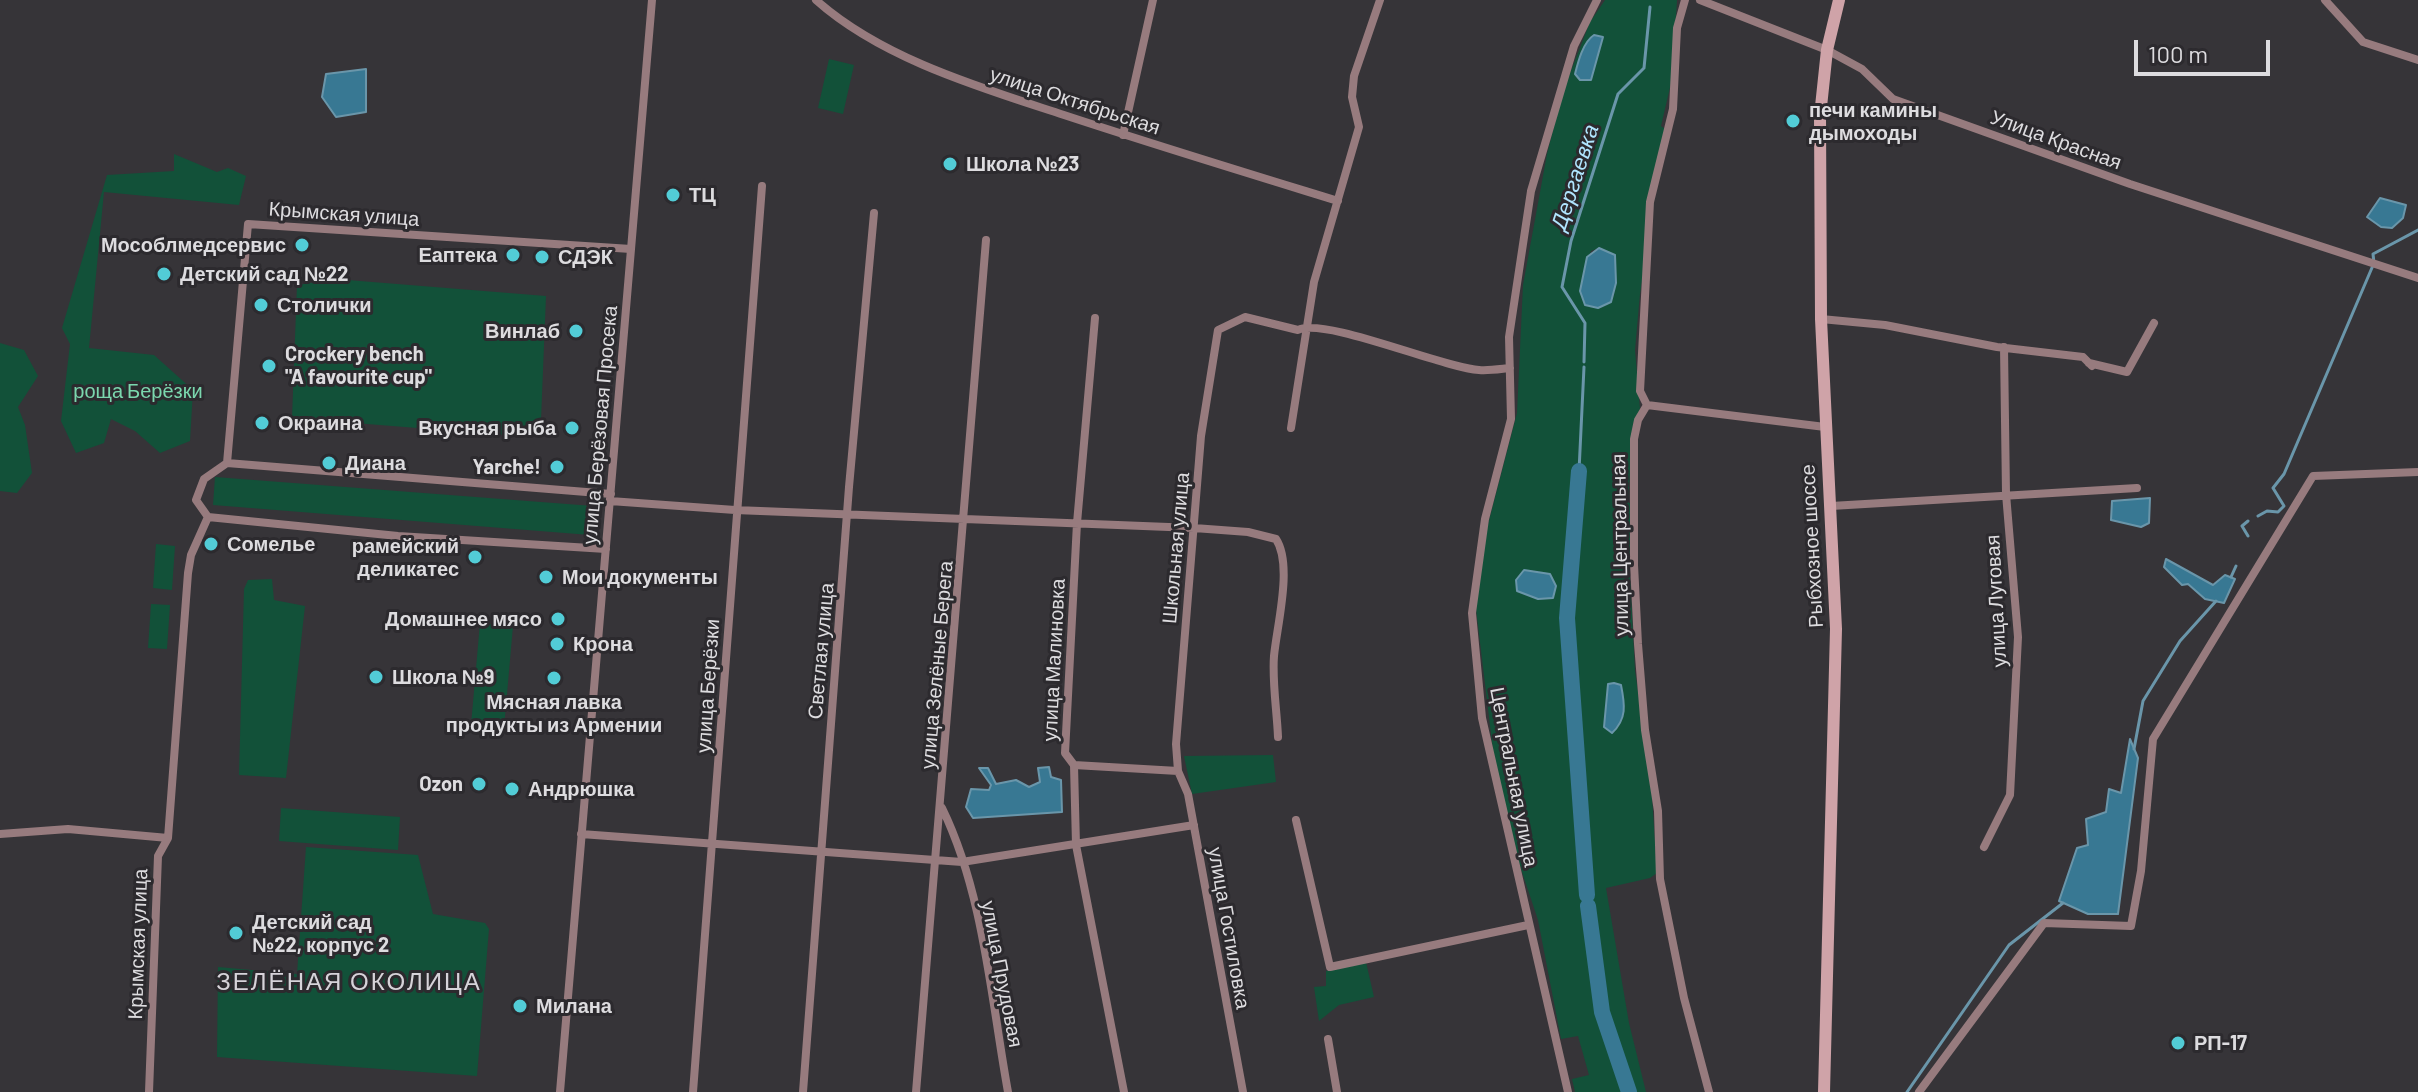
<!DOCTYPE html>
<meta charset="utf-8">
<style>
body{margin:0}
#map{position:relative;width:2418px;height:1092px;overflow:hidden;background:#363438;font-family:Barlow,sans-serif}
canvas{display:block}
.scale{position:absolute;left:2134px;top:40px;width:136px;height:36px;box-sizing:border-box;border:4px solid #dddcdf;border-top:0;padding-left:10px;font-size:24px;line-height:28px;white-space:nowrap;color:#dddcdf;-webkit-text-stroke:6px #2c2a2e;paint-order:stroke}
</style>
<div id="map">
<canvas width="2418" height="1092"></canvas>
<div class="scale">100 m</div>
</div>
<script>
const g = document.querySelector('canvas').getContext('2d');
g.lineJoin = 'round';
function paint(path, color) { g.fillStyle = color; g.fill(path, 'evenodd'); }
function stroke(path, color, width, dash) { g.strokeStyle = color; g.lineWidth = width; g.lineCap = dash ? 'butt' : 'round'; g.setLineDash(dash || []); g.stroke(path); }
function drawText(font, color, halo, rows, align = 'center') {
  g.font = font + ' Barlow,sans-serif'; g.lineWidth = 6; g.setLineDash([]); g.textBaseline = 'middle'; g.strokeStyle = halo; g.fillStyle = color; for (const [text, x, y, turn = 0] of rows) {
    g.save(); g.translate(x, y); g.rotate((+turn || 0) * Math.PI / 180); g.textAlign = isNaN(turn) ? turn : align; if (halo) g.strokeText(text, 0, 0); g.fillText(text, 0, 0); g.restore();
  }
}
paint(new Path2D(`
 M1605 0H1677L1672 79 1661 126 1665 129 1640 294 1635 350 1640 409 1633 424 1628 502 1632 505 1629 561 1635 671 1651 782 1657 873 1650 878 1606 888 1629 1023 1646 1092H1575L1572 1079 1589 1075 1578 1036 1561 1039 1538 920 1507 827 1495 767 1476 609 1480 555 1517 413 1523 285 1547 154 1563 91 1590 22ZM1599 248 1615 255 1614 296 1580 291 1591 251Z
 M829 59 854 65 843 114 818 108Z
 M174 154 217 172 228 168 246 176 239 205 104 192 89 348 154 355 193 390 190 441 160 453 135 431 111 419 104 443 76 453 61 421 70 344 62 328 107 175 174 171Z
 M335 279 546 296 541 420 530 437 292 418 297 285Z
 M0 343 24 350 38 376 18 407 25 425 32 473 17 493 0 491Z
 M215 477 593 506 590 535 213 505Z
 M156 544 175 546 172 590 153 588Z
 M272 579 274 600 305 606 286 778 239 775 244 589 248 580Z
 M151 604 170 605 167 649 148 648Z
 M480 623 513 626 504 728 471 725Z
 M1273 755 1276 782 1192 794 1184 756Z
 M281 808 400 817 398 850 279 841Z
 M306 847 418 855 433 914 485 923 489 929 477 1076 217 1057 218 967 297 974Z
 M1366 962 1374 997 1339 1005 1319 1021 1314 987 1326 986V971Z`), '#125139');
const water = new Path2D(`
 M1594 35 1603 37 1591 80H1580L1575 74C1578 62 1583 42 1594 35Z
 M366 69V112L336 117 322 97 326 74Z
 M2380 198 2406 205 2403 218 2392 228 2381 227 2367 217Z
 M1599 248 1615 255 1616 283 1611 302 1598 308 1585 305 1580 291 1587 257Z
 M2150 498 2149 523 2141 527 2111 520 2112 501Z
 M2166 559 2213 585 2225 575 2235 579 2224 603 2205 599 2188 584 2182 585 2164 567Z
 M1524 570 1550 574 1556 586 1553 598 1538 599 1517 591 1516 580Z
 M1614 683 1621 685C1625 705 1627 719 1612 733L1604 727 1608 684Z
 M2130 739 2138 758 2118 914H2088L2059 901 2077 848 2088 845 2086 819 2106 812 2109 789 2121 793Z
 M1049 767 1051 777 1061 780 1062 812 973 818 966 807 971 789 989 790 991 785 979 768H988L996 784 1016 780 1029 787 1040 782 1038 768Z`);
paint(water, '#387893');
stroke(water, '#6a96aa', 2);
stroke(new Path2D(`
 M1584 362 1585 323 1562 287 1571 241 1618 94 1644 68 1650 7
 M1579 471 1584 367
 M2258 516 2267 511 2278 512 2284 506 2273 488 2284 474 2374 263 2373 254 2418 230
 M2248 521 2242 526 2248 536
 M2231 577 2236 566
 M2134 749 2143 701 2180 641 2216 601
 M1907 1092 2009 945 2063 903`), '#6a96aa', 3);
stroke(new Path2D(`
 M1579 471 1567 618 1587 895
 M1588 906 1602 1012 1629 1092`), '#387893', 16);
stroke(new Path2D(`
 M816 0C882 59 982 88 1064 115 1155 145 1247 173 1338 201
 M1685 0 1677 28 1673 109 1650 202 1640 391 1647 405 1638 420 1634 439V565L1638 644 1645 730 1658 811 1660 879 1684 998 1709 1092
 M1700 0 1827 50 1862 69 1893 99 2130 184 2418 278
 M2325 0 2363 42 2418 60
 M1123 135 1153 0
 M1095 318 1077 523 1065 753 1074 765 1076 845 1124 1092
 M1821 319 1885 325 1997 347 2083 357 2092 366
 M2089 363 2127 372 2154 323
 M1647 405 1825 427
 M1291 428 1314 282 1359 127 1352 97 1354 76 1380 0
 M227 463 248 224 631 249
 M610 501 735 510 1194 528 1248 532 1276 539C1293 565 1277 625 1274 656 1272 682 1277 711 1278 737
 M1831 506 2137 488
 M208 517 196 500 204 479 227 463 611 494
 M208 517 398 536 606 549
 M1074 765 1178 771
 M942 808C984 894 991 999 1008 1092
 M1296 820 1330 967 1528 925
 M0 834 68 829 168 838
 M581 834 962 862 1194 825
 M1984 847 2010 795 2018 637 2006 494 2004 347
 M1328 1039 1337 1092
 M149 1092 158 856 168 838 188 573 191 555 208 517
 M560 1092 652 0
 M693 1092 762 186
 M803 1092 849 487 874 213
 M916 1092 986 240
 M1243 1092 1188 794 1178 771 1176 744 1201 436 1218 330 1245 317 1298 330C1325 317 1443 368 1479 370 1488 371 1500 369 1510 368
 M1568 1092 1482 718 1472 613 1485 519 1511 419 1509 337 1531 191 1574 46 1597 0
 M1919 1092 2044 923 2131 926 2141 871 2153 739 2313 476 2418 472`), '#977b7e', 8);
stroke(new Path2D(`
 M1824 1092 1836 629 1821 319 1820 116 1827 50 1839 0`), '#cfa3a8', 12);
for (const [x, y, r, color] of [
 [1793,121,8,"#52ccd6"],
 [950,164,8,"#52ccd6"],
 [673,195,8,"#52ccd6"],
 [302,245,8,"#52ccd6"],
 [513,255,8,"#52ccd6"],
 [542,257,8,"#52ccd6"],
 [164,274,8,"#52ccd6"],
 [261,305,8,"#52ccd6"],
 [576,331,8,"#52ccd6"],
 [269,366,8,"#52ccd6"],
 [262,423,8,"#52ccd6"],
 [572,428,8,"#52ccd6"],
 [329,463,8,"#52ccd6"],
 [557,467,8,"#52ccd6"],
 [211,544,8,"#52ccd6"],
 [475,557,8,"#52ccd6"],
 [546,577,8,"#52ccd6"],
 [558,619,8,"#52ccd6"],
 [557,644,8,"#52ccd6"],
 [376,677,8,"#52ccd6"],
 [554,678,8,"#52ccd6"],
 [479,784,8,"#52ccd6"],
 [512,789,8,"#52ccd6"],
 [236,933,8,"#52ccd6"],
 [520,1006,8,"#52ccd6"],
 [2178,1043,8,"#52ccd6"]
]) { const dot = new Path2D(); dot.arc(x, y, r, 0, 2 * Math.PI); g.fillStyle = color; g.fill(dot); stroke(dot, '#2c2a2e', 3); }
drawText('20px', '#dddcdf', '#2c2a2e', [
 ["улица Октябрьская",1075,101,18],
 ["Улица Красная",2056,140,20],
 ["Крымская улица",344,214,4],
 ["улица Берёзовая Просека",600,425,-85],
 ["улица Центральная",1620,545,-91],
 ["Рыбхозное шоссе",1812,546,-93],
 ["Школьная улица",1176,548,-85],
 ["улица Луговая",1996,601,-93],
 ["Светлая улица",821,651,-85],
 ["улица Малиновка",1054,660,-87],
 ["улица Зелёные Берега",937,665,-85],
 ["улица Берёзки",708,686,-86],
 ["Центральная улица",1514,777,79],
 ["улица Гостиловка",1229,928,80],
 ["Крымская улица",138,944,-88],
 ["улица Прудовая",1002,974,79]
]);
drawText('bold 20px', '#dddcdf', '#2c2a2e', [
 ["печи камины",1809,110],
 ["дымоходы",1809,133],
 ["Школа №23",966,164],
 ["ТЦ",689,195],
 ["Мособлмедсервис",286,245,"right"],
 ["Еаптека",497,255,"right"],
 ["СДЭК",558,257],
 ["Детский сад №22",180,274],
 ["Столички",277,305],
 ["Винлаб",560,331,"right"],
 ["Crockery bench",285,354],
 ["\"A favourite cup\"",285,377],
 ["Окраина",278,423],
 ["Вкусная рыба",556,428,"right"],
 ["Диана",345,463],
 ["Yarche!",541,467,"right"],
 ["Сомелье",227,544],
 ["рамейский",459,546,"right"],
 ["деликатес",459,569,"right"],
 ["Мои документы",562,577],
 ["Домашнее мясо",542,619,"right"],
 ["Крона",573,644],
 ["Школа №9",392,677],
 ["Мясная лавка",554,702,"center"],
 ["продукты из Армении",554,725,"center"],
 ["Ozon",463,784,"right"],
 ["Андрюшка",528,789],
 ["Детский сад",252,922],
 ["№22, корпус 2",252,945],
 ["Милана",536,1006],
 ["РП-17",2194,1043]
], 'left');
drawText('20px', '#7bd7ae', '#2c2a2e', [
 ["роща Берёзки",138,391]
]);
drawText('italic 22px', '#b0e5fe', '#2c2a2e', [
 ["Дергаевка",1575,177,-72]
]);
g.letterSpacing = '2px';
drawText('24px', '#d6d3d9', '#2c2a2e', [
 ["ЗЕЛЁНАЯ ОКОЛИЦА",349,982]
]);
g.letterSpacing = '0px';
</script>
